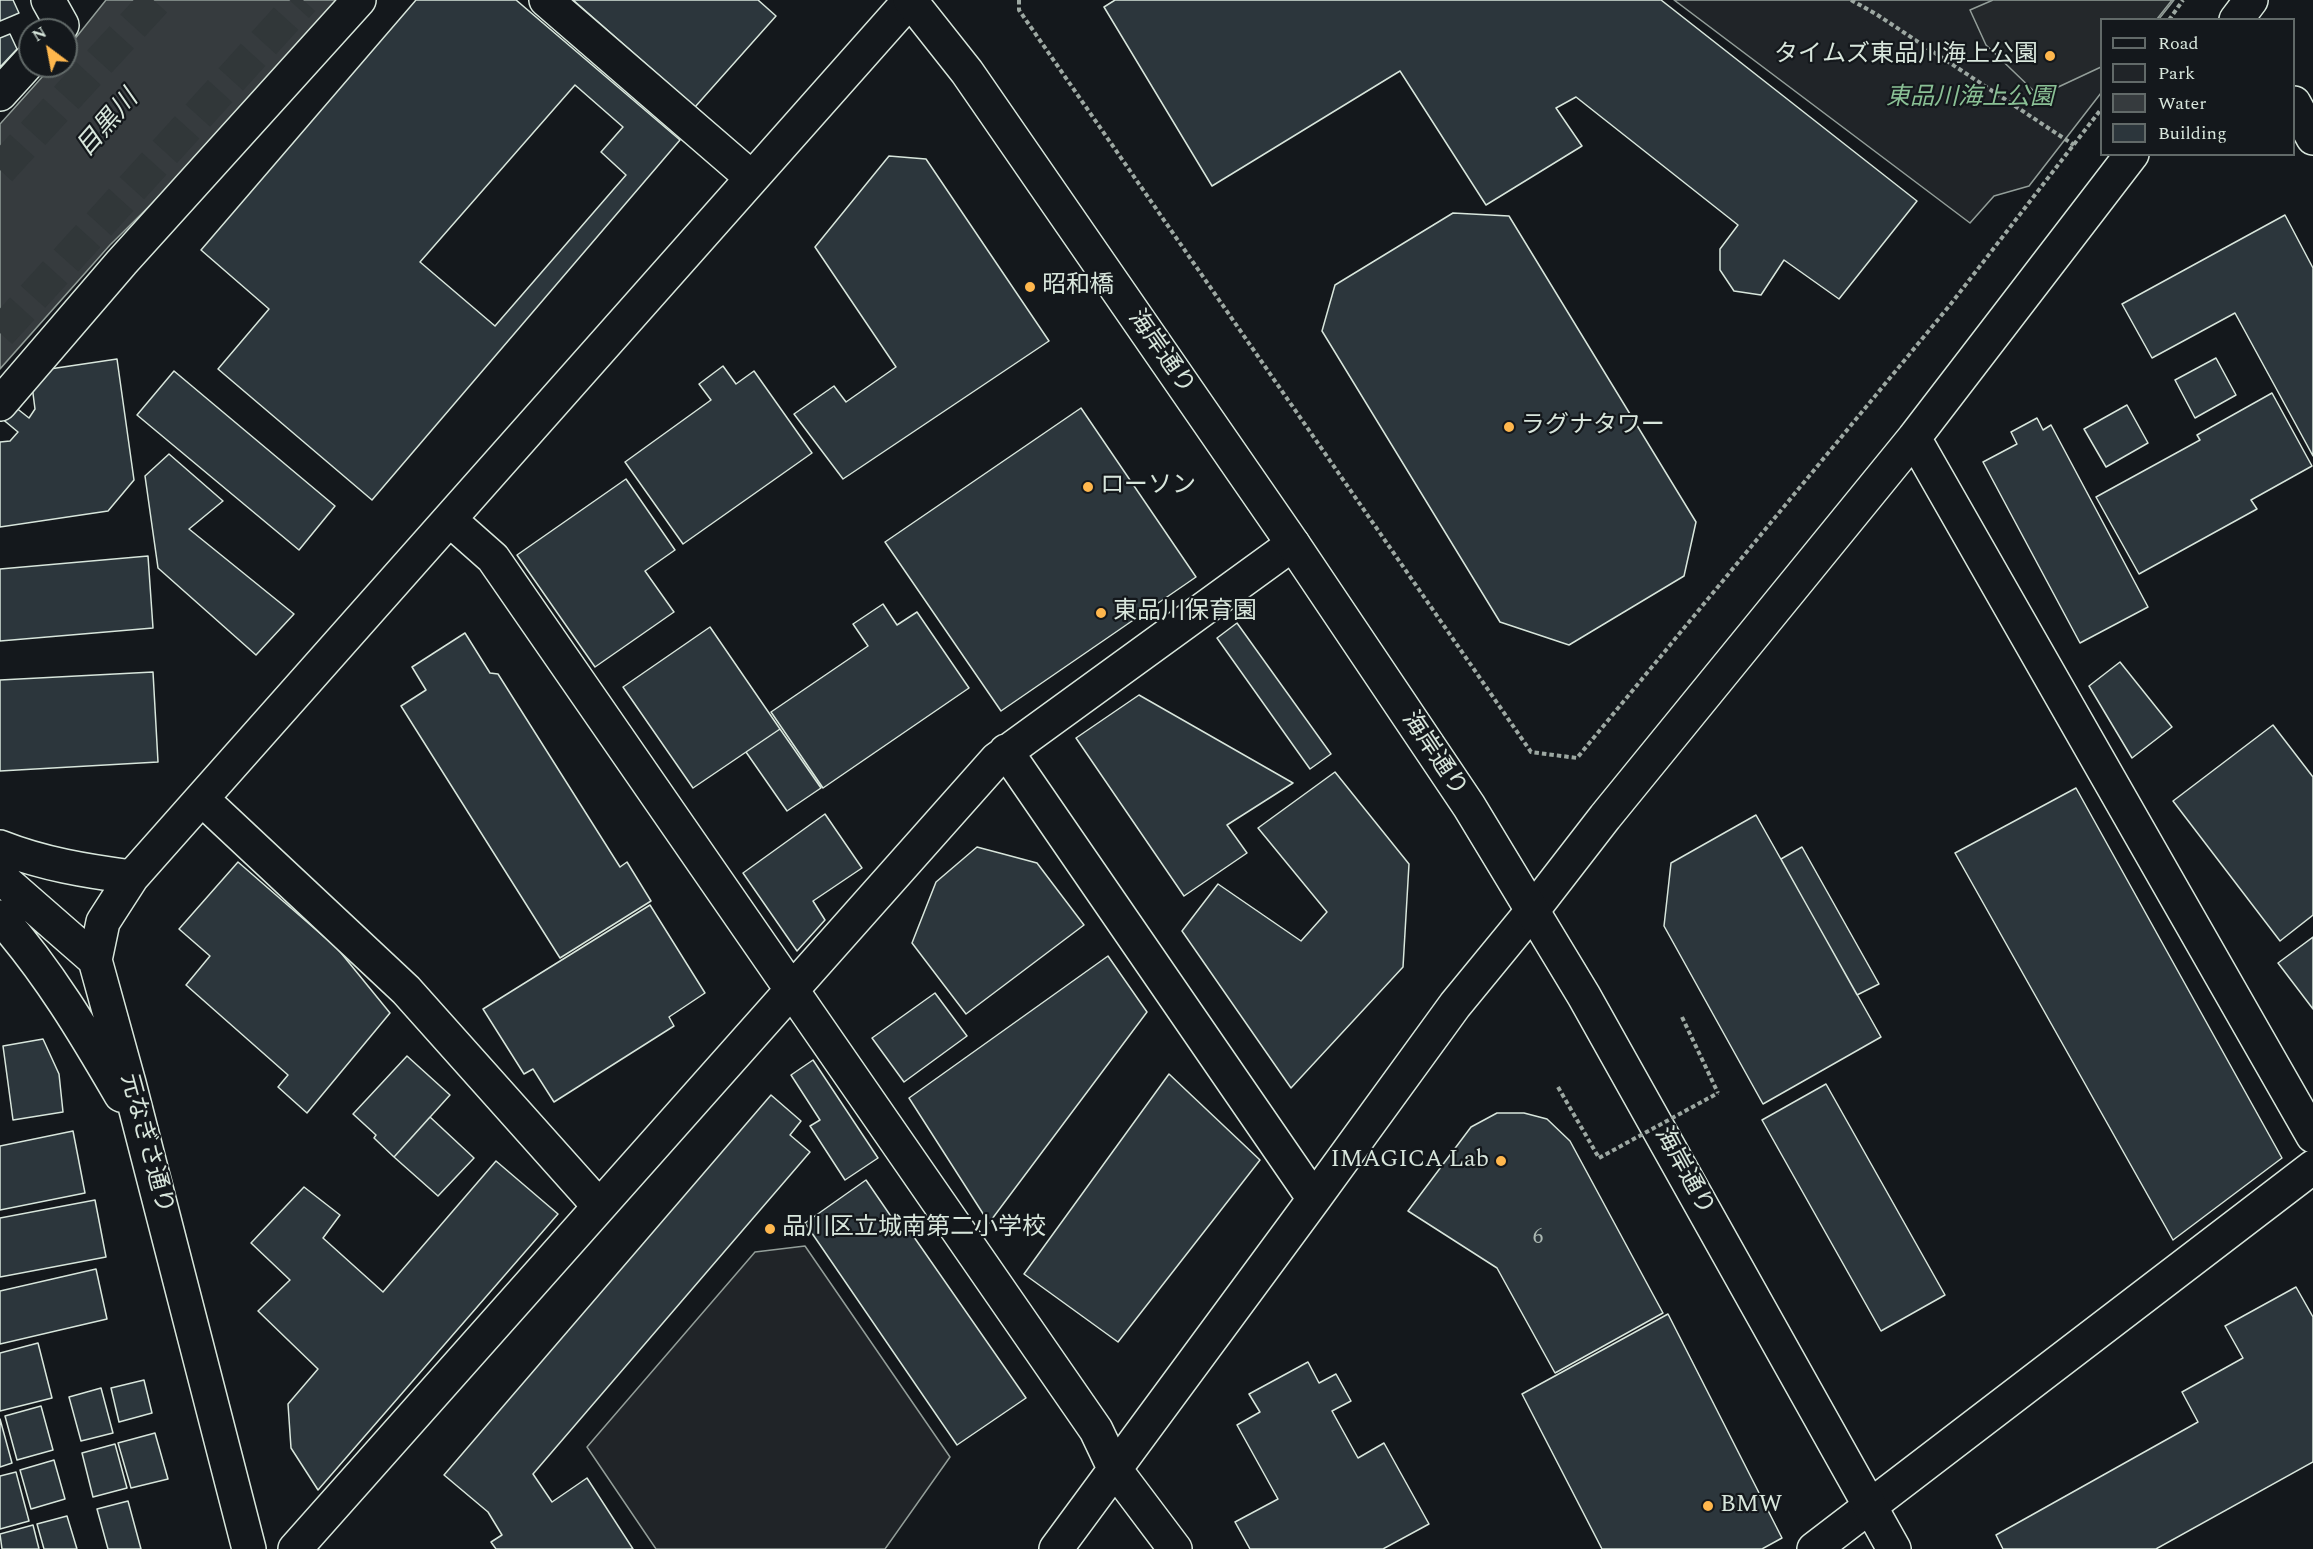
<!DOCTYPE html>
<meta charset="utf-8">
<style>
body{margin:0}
#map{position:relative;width:2313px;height:1549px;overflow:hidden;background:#14181c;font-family:Spectral,serif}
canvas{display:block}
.legend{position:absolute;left:2100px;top:18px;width:195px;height:138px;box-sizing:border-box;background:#14181c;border:2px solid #626a69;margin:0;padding:8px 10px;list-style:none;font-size:18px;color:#d8e6dc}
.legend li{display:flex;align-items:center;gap:12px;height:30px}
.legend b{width:30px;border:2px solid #626a69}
.north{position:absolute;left:18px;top:18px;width:60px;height:60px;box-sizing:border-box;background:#14181c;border:2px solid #626a69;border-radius:50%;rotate:328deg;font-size:16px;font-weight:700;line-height:24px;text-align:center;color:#d8e6dc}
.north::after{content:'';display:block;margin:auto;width:21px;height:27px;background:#ffb74d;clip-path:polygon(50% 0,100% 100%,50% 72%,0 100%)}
</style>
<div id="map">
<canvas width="2313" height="1549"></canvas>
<ul class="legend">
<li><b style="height:8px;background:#14181c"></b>Road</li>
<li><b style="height:16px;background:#202428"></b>Park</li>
<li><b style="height:16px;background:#363b3e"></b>Water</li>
<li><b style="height:16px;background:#2c363c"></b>Building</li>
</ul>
<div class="north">N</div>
</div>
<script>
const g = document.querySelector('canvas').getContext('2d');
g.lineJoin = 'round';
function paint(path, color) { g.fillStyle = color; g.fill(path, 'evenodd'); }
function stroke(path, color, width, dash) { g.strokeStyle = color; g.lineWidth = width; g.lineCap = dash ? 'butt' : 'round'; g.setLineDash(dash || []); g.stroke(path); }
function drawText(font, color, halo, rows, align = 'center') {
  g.font = font + ' Spectral,"Noto Sans JP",serif'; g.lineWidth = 4.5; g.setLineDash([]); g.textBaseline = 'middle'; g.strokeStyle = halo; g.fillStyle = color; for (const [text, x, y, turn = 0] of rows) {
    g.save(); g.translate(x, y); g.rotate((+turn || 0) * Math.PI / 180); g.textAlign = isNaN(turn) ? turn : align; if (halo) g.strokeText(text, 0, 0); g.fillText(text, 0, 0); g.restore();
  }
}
const green = new Path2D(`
 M1674 0H2174L2159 19 2102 20 2101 93 2029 186 1994 196 1970 223Z
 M805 1246 950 1457 885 1549H656L587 1447 755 1252Z`);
paint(green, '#202428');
stroke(green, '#939e99', 1.5);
const parking = new Path2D(`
 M1993 0H2172L2157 19 2102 20 2101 67 2039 96 1986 45 1970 10Z`);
paint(parking, '#24282b');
stroke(parking, '#939e99', 1.5);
const water = new Path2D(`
 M106 0H341L208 148 110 245 0 369V124L52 66H66V50Z`);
paint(water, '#363b3e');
stroke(water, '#939e99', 1.5);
const building = new Path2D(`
 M0 0H13L19 13 0 21Z
 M416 0H516L680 140 372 500 218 369 269 309 201 250ZM575 85 623 127 601 152 626 175 495 326 420 262Z
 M573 0H758L776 16 695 107Z
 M1115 0H1661L1917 201 1839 299 1784 260 1761 295 1734 291 1720 270V249L1738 225 1576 97 1556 108 1582 146 1486 205 1400 71 1212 186 1104 7Z
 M10 34 17 49 0 67V38Z
 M889 156 926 159 1049 341 843 479 794 414 834 386 846 402 896 367 815 247Z
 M1453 213 1509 216 1696 522 1684 576 1569 645 1500 622 1322 331 1335 285Z
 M2285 215 2313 268V456L2235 313 2152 358 2122 304Z
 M2216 358 2236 395 2195 418 2175 380Z
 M117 359 134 480 108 511 0 527V442L10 441 18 432 0 417 10 403 29 418 35 409 31 378 43 370Z
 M723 366 736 384 754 371 812 453 683 544 625 462 711 400 699 384Z
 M174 371 335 506 299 550 137 415Z
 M2272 393 2312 466 2251 500 2257 509 2139 574 2096 497 2200 440 2197 435Z
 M2127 405 2148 443 2106 467 2084 429Z
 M1081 408 1196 577 1001 711 885 542Z
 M2037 418 2043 430 2051 425 2148 607 2080 643 1983 462 2017 444 2011 432Z
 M169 454 223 501 189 529 294 614 256 655 158 568 145 476Z
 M626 479 675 550 645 571 674 612 595 667 517 555Z
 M148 556 153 628 0 641V569Z
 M883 604 897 625 917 612 969 688 823 788 771 712 868 646 853 624Z
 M1237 623 1331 754 1310 769 1217 638Z
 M710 627 780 729 693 788 623 687Z
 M465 633 490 673 498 674 620 867 627 862 651 901 560 958 401 706 426 690 412 667Z
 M2120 662 2172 727 2132 758 2089 686Z
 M153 672 158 762 0 771V680Z
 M1139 695 1293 783 1227 825 1247 853 1184 896 1076 738Z
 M2273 725 2313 777V915L2280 941 2173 801Z
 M780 729 821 788 787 811 746 752Z
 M1335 772 1409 864 1403 967 1291 1088 1182 931 1218 884 1301 941 1327 912 1258 828Z
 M2076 788 2282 1158 2173 1240 1955 853Z
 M825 814 862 868 813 901 825 920 797 951 743 873Z
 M1756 815 1881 1037 1763 1104 1664 926 1671 863Z
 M977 847 1037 863 1084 925 966 1014 912 943 936 882Z
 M1802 847 1879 984 1857 995 1781 859Z
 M238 862 337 948 390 1013 307 1113 278 1087 288 1075 186 985 210 956 179 929Z
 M650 905 705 993 669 1017 674 1026 554 1102 533 1069 524 1074 483 1009Z
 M2313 937V1009L2278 963Z
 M1108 956 1147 1012 989 1223 909 1098Z
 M935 993 967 1036 904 1082 872 1038Z
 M43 1039 59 1074 63 1112 13 1120 3 1046Z
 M407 1056 450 1095 394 1157 374 1138 376 1135 353 1114Z
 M813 1060 878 1158 845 1180 810 1126 820 1120 791 1075Z
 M1169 1074 1260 1160 1118 1342 1024 1274Z
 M1826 1084 1945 1295 1881 1331 1762 1120Z
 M771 1095 801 1121 790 1135 810 1152 533 1474 552 1502 587 1478 633 1549H496L491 1542 502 1535 488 1512 444 1475Z
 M1497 1113H1524L1547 1119 1570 1141 1663 1313 1555 1373 1497 1268 1408 1211 1471 1127Z
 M430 1117 474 1158 438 1196 394 1157Z
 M73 1131 85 1193 0 1210V1146Z
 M496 1161 558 1214 318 1490 291 1448 288 1404 318 1369 258 1311 290 1280 251 1243 304 1187 340 1215 323 1238 383 1292Z
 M866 1180 901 1231 907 1227 1026 1398 957 1445 805 1223Z
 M95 1200 106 1257 0 1277V1218Z
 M96 1269 107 1319 0 1344V1291Z
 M2296 1287 2313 1317V1462L2156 1549H2003L1996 1535 2198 1422 2182 1392 2243 1358 2225 1326Z
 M1668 1314 1782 1538 1762 1549H1602L1522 1394Z
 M38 1343 52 1398 0 1411V1353Z
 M1308 1362 1319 1383 1336 1374 1351 1401 1332 1411 1358 1458 1384 1443 1429 1524 1383 1549H1250L1235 1522 1278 1499 1237 1425 1260 1412 1249 1394Z
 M144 1380 152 1413 119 1422 111 1388Z
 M101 1388 113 1433 81 1441 69 1397Z
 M41 1406 53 1450 17 1460 5 1416Z
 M0 1419 12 1463 0 1467Z
 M155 1433 168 1479 131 1488 118 1443Z
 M115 1444 127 1488 93 1497 82 1453Z
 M54 1460 65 1499 31 1509 20 1470Z
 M16 1472 29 1521 0 1529V1476Z
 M128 1501 141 1549H108L97 1509Z
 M67 1516 77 1549H44L37 1524Z
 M33 1525 39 1549H2L0 1534Z`);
paint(building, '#2c363c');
stroke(building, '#d8e6dc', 1.5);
stroke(new Path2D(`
 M0 170 156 0
 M0 333 303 0`), '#313739', 33, [33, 16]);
const minor = new Path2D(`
 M48 0 62 25 57 30
 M546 0 752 178
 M2236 20 2251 0
 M0 94 30 61
 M2294 103 2313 138
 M0 404 122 262 359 0
 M1914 438 2313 1136
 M450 520 493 558 1096 1430 1114 1468 1175 1549
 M1006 751 1314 1199
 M202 799 406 990 599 1206
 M0 847C43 864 86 871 132 877
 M0 877 95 960
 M0 917C48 971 85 1033 121 1095
 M249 1549 129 1083 95 960 103 922 132 877 910 0
 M295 1549 997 759 1293 544
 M1056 1549 1314 1199 1455 1005 1533 910 1605 817 1914 438 2132 154
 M1814 1549 2313 1167`);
const highway = new Path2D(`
 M910 0 967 72 1293 544 1469 806 1584 996 1894 1549`);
stroke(minor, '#d8e6dc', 36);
stroke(highway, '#d8e6dc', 36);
stroke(new Path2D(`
 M1019 0V10L1531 752 1577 758 1950 305 2102 108
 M1851 0 1876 14 2074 145
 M2169 20 2183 0
 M1682 1017 1718 1093
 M1558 1087 1599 1158`), '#9da8a2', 4, [4.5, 3]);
stroke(minor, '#14181c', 33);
stroke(highway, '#14181c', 33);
stroke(new Path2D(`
 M1599 1158 1718 1093`), '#9da8a2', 4, [4.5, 3]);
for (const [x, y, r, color] of [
 [2050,56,6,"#ffb74d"],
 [1030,287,6,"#ffb74d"],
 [1509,427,6,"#ffb74d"],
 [1088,487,6,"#ffb74d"],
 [1101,613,6,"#ffb74d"],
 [1501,1161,6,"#ffb74d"],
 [770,1229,6,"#ffb74d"],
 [1708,1506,6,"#ffb74d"]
]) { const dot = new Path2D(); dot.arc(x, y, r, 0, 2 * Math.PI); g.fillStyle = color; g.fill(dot); stroke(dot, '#14181c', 2); }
drawText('21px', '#adbab4', null, [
 ["6",1538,1239]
]);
drawText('24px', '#d8e6dc', '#14181c', [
 ["タイムズ東品川海上公園",2038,56,"right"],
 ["昭和橋",1042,287],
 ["ラグナタワー",1521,427],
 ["ローソン",1100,487],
 ["東品川保育園",1113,613],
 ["IMAGICA Lab",1489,1161,"right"],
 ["品川区立城南第二小学校",782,1229],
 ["BMW",1720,1506]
], 'left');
drawText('italic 24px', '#8ac095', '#14181c', [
 ["東品川海上公園",1970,99]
]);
drawText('24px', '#d8e6dc', '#14181c', [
 ["海岸通り",1160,353,55],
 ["海岸通り",1433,755,56],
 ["元なぎさ通り",145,1144,75],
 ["海岸通り",1683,1172,61]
]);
drawText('italic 26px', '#d8e6dc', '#14181c', [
 ["目黒川",109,125,-49]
]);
</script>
